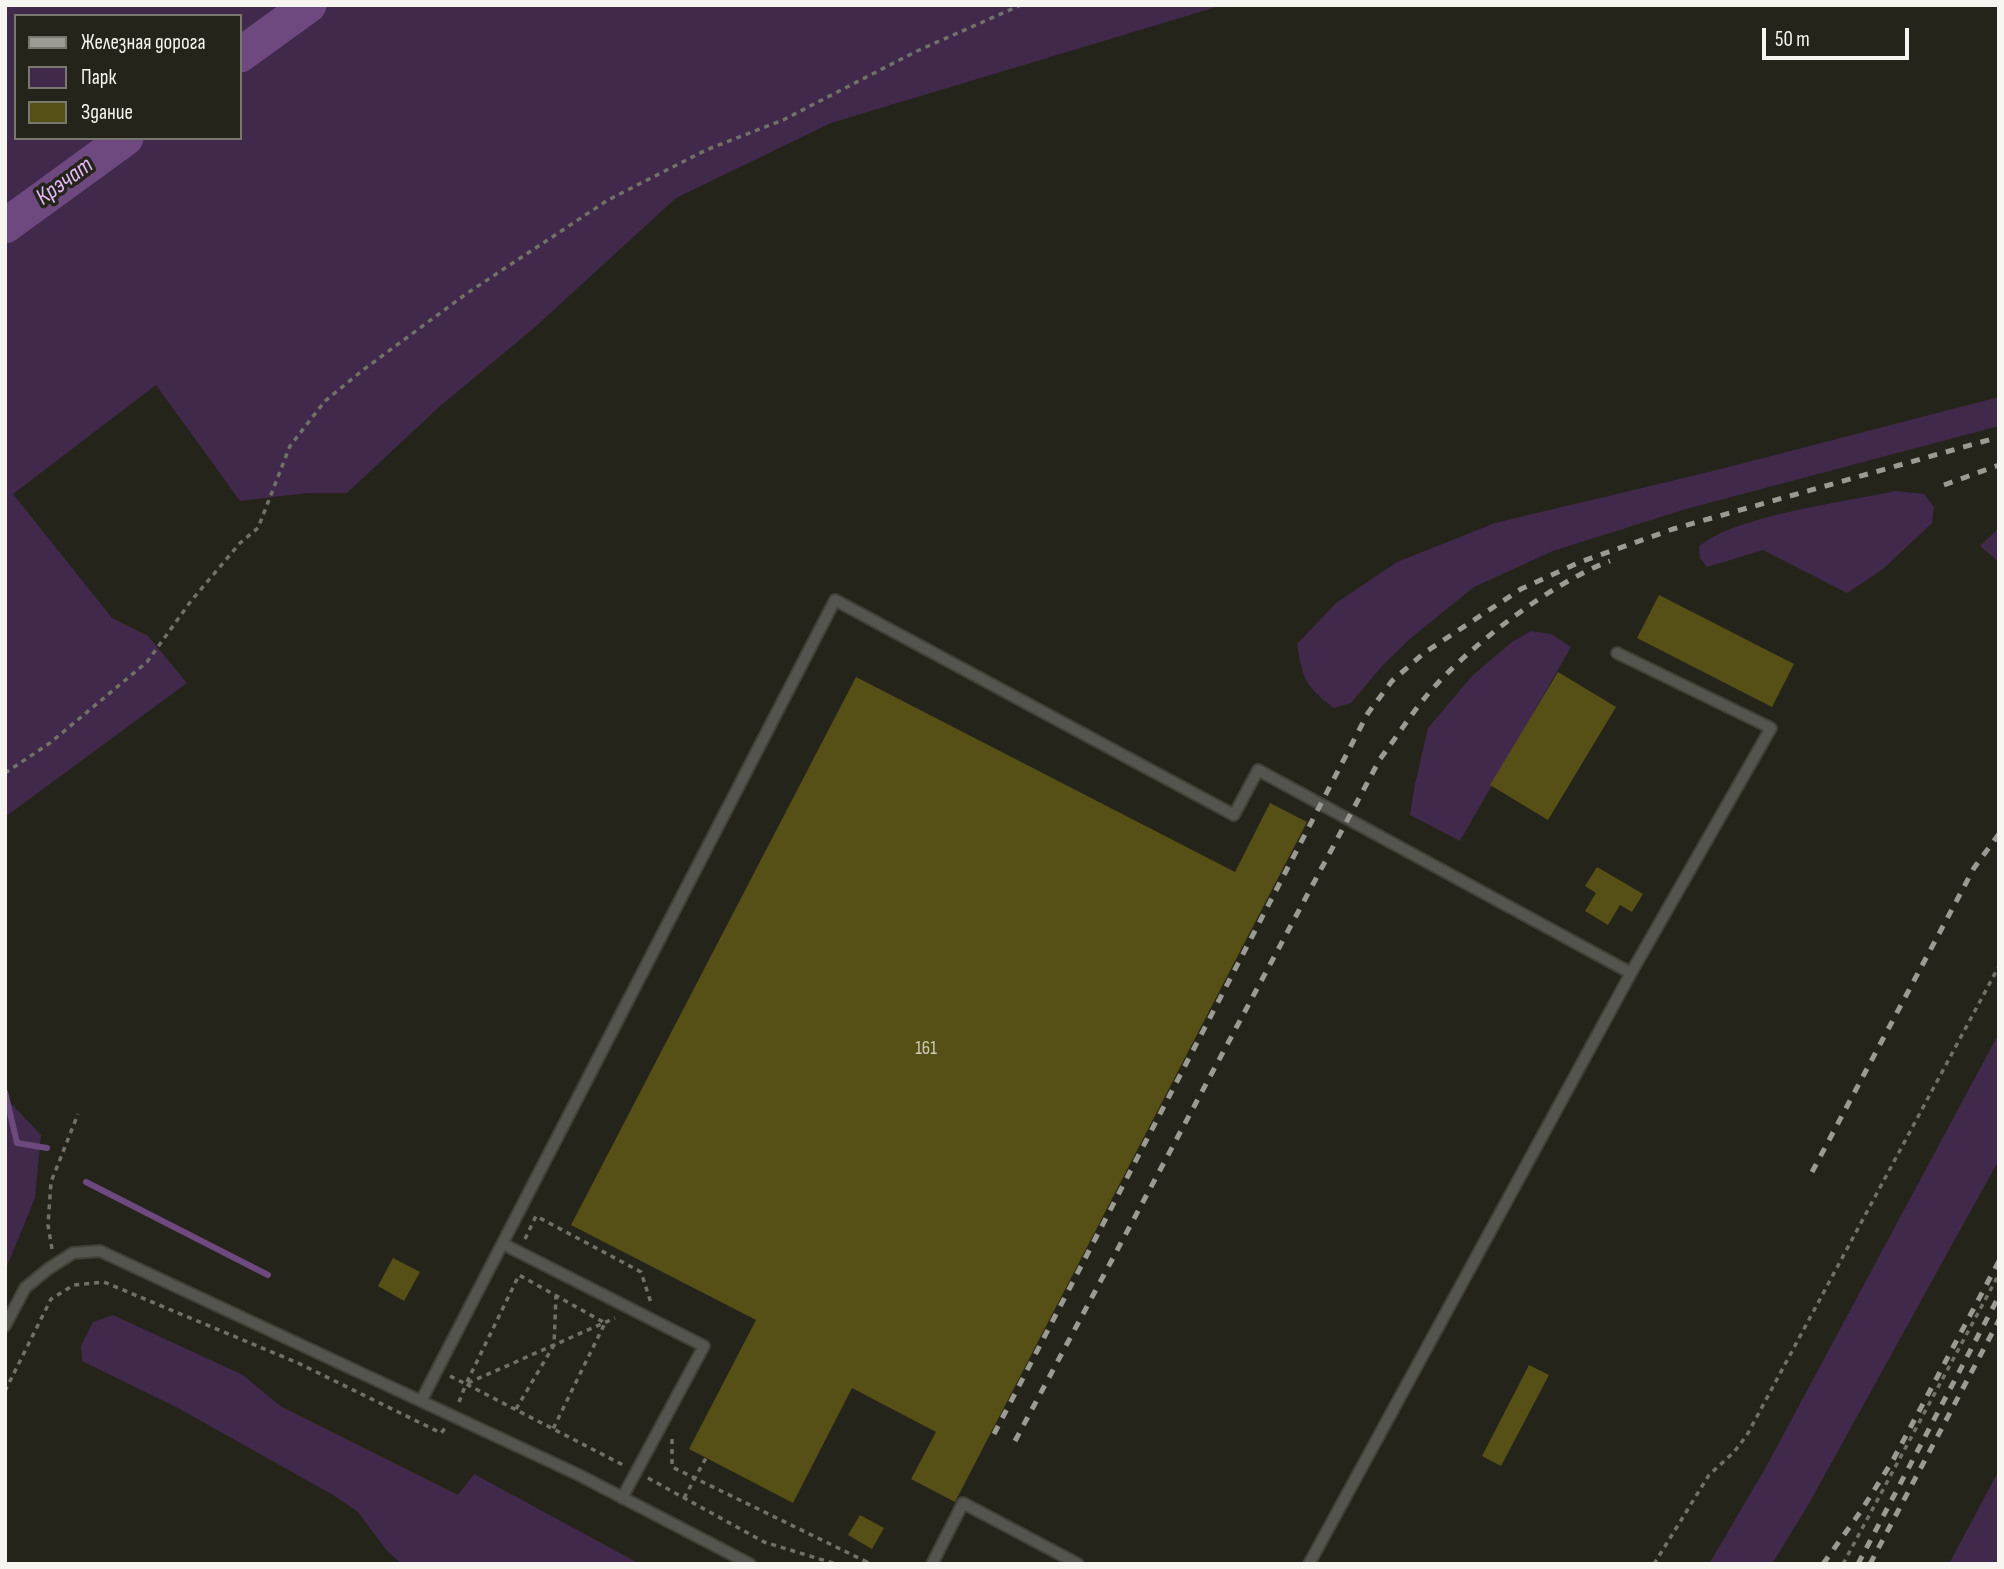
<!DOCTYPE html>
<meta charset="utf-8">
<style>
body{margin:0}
#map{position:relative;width:2004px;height:1569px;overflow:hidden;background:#25241a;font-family:"Sofia Sans Condensed",sans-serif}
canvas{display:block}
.frame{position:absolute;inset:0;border:7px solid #f6f5ef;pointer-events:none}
.legend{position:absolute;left:14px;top:14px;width:228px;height:126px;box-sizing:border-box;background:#25241a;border:2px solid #79786f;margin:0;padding:9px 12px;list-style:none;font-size:21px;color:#f6f5ef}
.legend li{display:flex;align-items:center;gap:14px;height:35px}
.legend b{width:35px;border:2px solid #79786f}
.scale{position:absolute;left:1762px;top:28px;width:147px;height:32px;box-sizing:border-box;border:4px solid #f6f5ef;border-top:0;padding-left:9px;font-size:21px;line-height:24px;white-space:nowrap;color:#f6f5ef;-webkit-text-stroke:5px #25241a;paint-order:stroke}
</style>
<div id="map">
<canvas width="2004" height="1569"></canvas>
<div class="frame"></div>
<ul class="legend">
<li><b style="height:9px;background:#9c9b93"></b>Железная дорога</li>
<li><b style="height:19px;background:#40294b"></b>Парк</li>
<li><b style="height:19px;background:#564f16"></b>Здание</li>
</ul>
<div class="scale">50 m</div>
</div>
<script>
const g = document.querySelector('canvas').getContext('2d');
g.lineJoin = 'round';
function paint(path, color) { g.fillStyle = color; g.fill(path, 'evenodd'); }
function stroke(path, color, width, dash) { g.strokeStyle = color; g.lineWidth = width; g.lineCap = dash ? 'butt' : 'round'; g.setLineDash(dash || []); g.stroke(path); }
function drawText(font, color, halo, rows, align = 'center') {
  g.font = font + ' "Sofia Sans Condensed",sans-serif'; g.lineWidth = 7; g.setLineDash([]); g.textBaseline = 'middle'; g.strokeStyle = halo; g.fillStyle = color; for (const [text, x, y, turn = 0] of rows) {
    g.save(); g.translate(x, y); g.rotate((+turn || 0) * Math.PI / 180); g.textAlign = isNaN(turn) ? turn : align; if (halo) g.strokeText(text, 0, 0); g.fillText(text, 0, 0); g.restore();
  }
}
paint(new Path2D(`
 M5 5H1223L831 123 676 198 534 328 439 407 347 493H308L240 501 156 385 13 494 112 618 148 636 187 683 5 817ZM16 16H240V138H16Z
 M1999 397V426L1686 509 1553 551 1474 587 1412 637 1382 666 1351 703 1334 708C1305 686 1303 680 1297 644L1336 603 1397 562 1495 523 1713 471Z
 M1895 491 1924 494 1934 507 1932 523 1883 569 1847 593 1763 550 1707 567 1700 558 1699 547C1729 517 1850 501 1895 491Z
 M1999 528V562L1980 546Z
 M1531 631 1551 634 1571 647 1460 841 1410 815 1415 784 1428 728 1473 675 1512 642Z
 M1999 1033V1160L1980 1194 1807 1507 1772 1564H1709L1766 1467Z
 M5 1097 41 1135 35 1198 5 1271Z
 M113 1315 243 1375 280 1406 458 1495 474 1474 640 1564H402L387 1551 358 1512 333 1495 178 1408 82 1361 81 1346 93 1322Z
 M1999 1470V1564H1949Z`), '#40294b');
stroke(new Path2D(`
 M5 1092 17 1143 47 1148
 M86 1182 268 1275`), '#6e4980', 6);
stroke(new Path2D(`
 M240 55 309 5
 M5 226 126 138`), '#6e4980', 35);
paint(new Path2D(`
 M1659 595 1794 664 1772 707 1637 638Z
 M1558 672 1616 707 1548 820 1490 785Z
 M856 677 1235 872 1270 803 1307 822 955 1502 911 1479 936 1432 852 1388 793 1503 689 1449 756 1320 571 1225Z
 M1597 867 1643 894 1632 912 1620 905 1608 925 1585 911 1596 893 1585 886Z
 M393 1258 420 1272 404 1301 378 1286Z
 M1529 1365 1549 1375 1501 1466 1482 1456Z
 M860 1515 884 1528 872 1549 848 1535Z`), '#564f16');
const service = new Path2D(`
 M503 1244 704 1346 622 1498
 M5 1326 25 1288 48 1269 73 1253 100 1251 579 1475 750 1564
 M421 1401 835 600 1234 815 1258 770 1631 973
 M932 1564 963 1503 1078 1564
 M1309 1564 1631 973 1771 728 1617 653`);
stroke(service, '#424138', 14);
stroke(new Path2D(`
 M5 773 50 743 147 662 191 601 240 543 258 528 290 446 325 401 363 370 466 294 608 200 706 150 783 120 917 51 1021 5
 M525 1239 536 1216 641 1272 651 1303
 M52 1249 48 1225 51 1182 78 1114
 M450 1376 466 1384 519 1275 605 1323 553 1429
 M468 1383 615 1318
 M5 1391 51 1299 74 1285 104 1282 298 1363 441 1433 446 1427
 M459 1402 466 1384 625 1466
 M516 1409 554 1345 556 1296
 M672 1439V1467L867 1562 866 1564
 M648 1478 764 1542 836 1564
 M684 1498 706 1458
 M1654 1564 1709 1475 1734 1452 1747 1435 1999 966
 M1843 1564 1999 1274`), '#727168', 3.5, [5, 5]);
stroke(service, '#555550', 10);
stroke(new Path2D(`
 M1944 485 1999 465
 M1812 1172 1974 868 1999 834
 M994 1434 1368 713 1392 681 1424 653 1521 589 1580 562 1673 529 1999 437
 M1015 1441 1380 759C1396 738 1411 714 1428 694 1469 646 1551 583 1610 561
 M1823 1564 1861 1511 1893 1460 1999 1261
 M1858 1564 1999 1296
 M1870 1564 1999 1320`), '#9c9b93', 5, [9, 9]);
drawText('19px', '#ceccb9', null, [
 ["161",926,1049]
]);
drawText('italic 24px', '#e5b9fb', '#25241a', [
 ["Крэчат",65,182,-36]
]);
</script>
